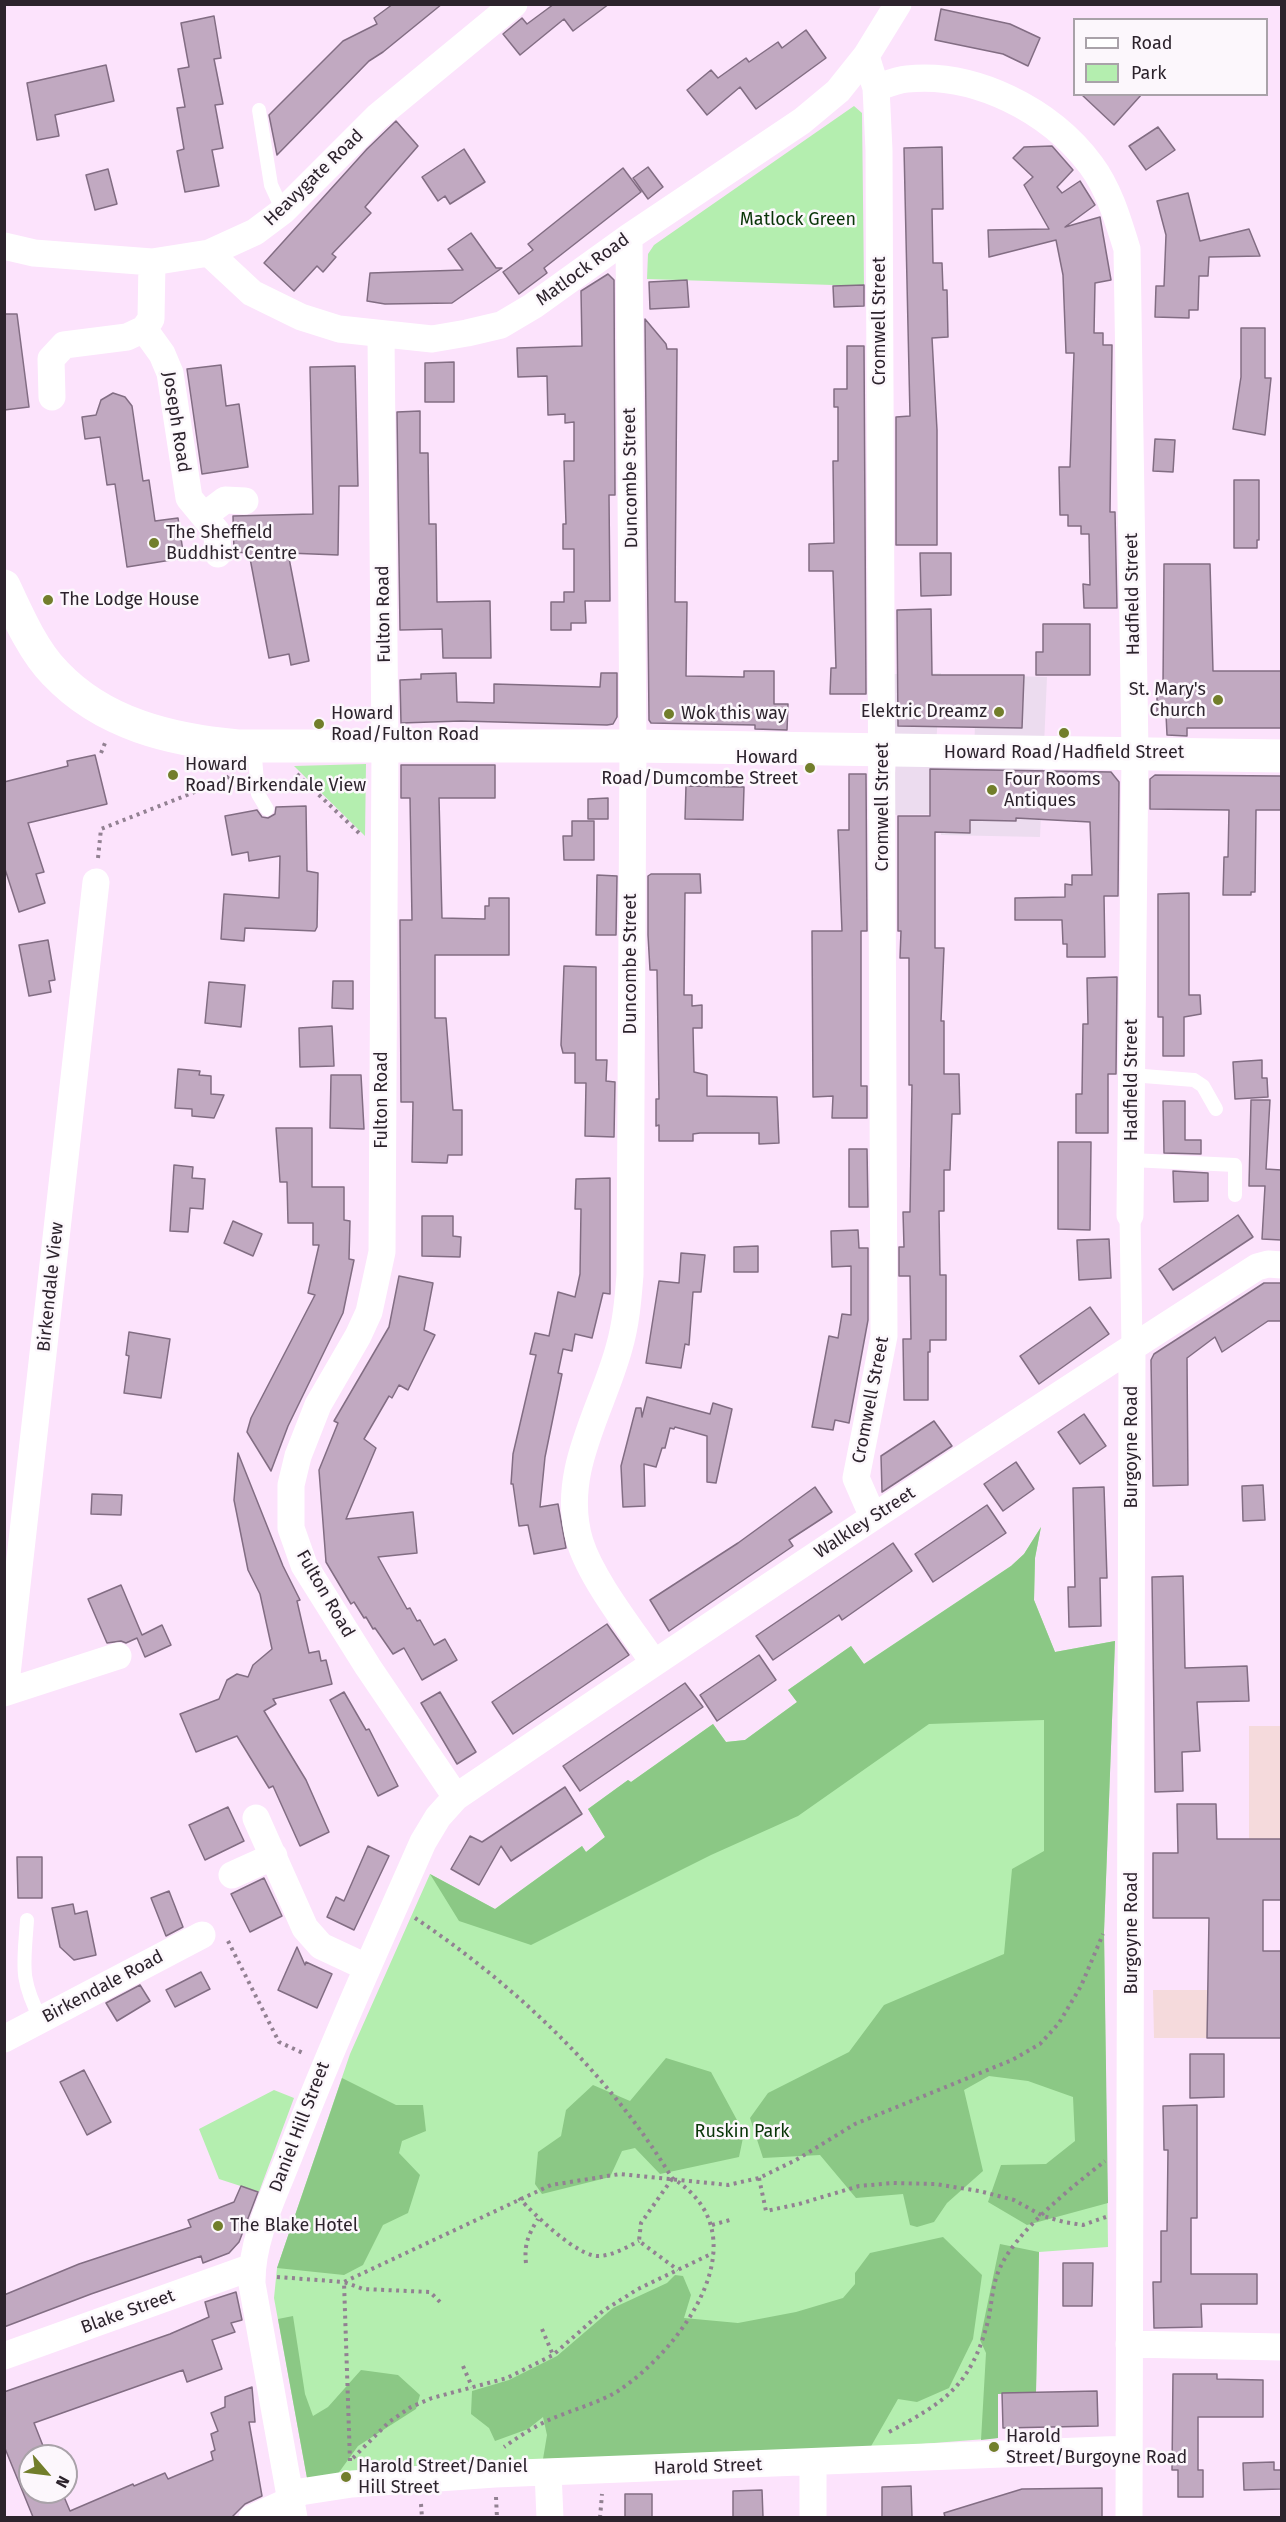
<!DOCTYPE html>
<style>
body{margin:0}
#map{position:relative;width:1286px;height:2522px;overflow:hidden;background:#fce3fc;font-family:"Fira Sans",sans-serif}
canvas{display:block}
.frame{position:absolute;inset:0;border:6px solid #2c232c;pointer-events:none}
.legend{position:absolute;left:1073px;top:18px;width:195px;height:78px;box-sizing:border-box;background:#fcf7fc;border:2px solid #a9a2a9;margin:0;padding:8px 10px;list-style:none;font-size:18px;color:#2c232c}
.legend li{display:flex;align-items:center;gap:12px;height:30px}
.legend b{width:30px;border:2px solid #a9a2a9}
.north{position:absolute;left:18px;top:2444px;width:60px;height:60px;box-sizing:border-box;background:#fcf7fc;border:2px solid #a9a2a9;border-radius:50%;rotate:118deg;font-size:16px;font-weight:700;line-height:24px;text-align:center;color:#2c232c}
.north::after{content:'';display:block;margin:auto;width:21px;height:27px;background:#727e2b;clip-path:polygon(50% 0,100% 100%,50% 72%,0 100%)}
</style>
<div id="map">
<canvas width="1286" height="2522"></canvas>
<div class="frame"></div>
<ul class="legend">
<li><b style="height:8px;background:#fff"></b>Road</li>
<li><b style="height:16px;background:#b4eeaf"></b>Park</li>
</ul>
<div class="north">N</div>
</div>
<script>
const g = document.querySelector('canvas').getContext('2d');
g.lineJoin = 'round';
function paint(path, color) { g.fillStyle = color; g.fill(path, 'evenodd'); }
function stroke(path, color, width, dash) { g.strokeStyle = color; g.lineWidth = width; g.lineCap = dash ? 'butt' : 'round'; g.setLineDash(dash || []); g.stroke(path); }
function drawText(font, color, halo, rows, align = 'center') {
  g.font = font + ' "Fira Sans",sans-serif'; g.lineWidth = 5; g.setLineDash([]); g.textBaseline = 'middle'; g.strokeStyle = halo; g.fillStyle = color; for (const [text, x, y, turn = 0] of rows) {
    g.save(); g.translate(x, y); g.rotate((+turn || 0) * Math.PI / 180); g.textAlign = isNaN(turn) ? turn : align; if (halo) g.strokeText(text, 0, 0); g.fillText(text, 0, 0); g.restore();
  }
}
paint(new Path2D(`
 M941 673 936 745H895L894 674Z
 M976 675 1047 677 1040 837 941 835 940 814 890 815 896 765 974 764Z`), '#ecdcef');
paint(new Path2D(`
 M1249 1726H1281V1839H1249Z
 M1245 1924H1263V1951H1281V2038H1154L1153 1990H1209Z`), '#f5dadc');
paint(new Path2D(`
 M854 106 862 113 864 286 647 279 648 254 654 245Z
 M366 764 365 836 294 766Z
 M1041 1527 1035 1558 1034 1600 1055 1652 1115 1641 1104 1932 1108 2247 1039 2252 1036 2392 998 2394V2438L870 2448 491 2461 307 2478 274 2298 277 2268 350 2054 430 1874 495 1909 582 1846 586 1852 605 1837 588 1809 628 1780 631 1782 713 1724 726 1742 745 1740 797 1702 788 1690 851 1646 864 1664 1011 1566 1024 1554Z
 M274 2090 294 2098 259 2192 219 2179 199 2129Z`), '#b4eeaf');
paint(new Path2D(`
 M1041 1527 1035 1558 1034 1600 1055 1652 1115 1641 1104 1932 1108 2203 1027 2225 988 2202 1001 2165 1046 2164 1075 2141 1073 2097 1028 2081 989 2076 964 2090 983 2171 947 2203 934 2222 917 2227 910 2225 903 2194 856 2198 820 2155 763 2158 750 2118 768 2093 849 2052 884 2005 1004 1954 1012 1869 1044 1851V1720L929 1724 798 1816 711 1855 531 1945 459 1921 430 1874 495 1909 582 1846 586 1852 605 1837 588 1809 628 1780 631 1782 713 1724 726 1742 745 1740 797 1702 788 1690 851 1646 864 1664 1011 1566 1024 1554Z
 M666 2058 711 2072 744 2133 739 2157 660 2174 635 2148 622 2151 610 2177 542 2194 535 2184 538 2152 561 2136 566 2110 593 2085 630 2101Z
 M342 2078 396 2105H423L426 2131 402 2141 399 2153 420 2175 408 2213 383 2225 363 2265 344 2275 277 2268Z
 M943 2237 982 2275 973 2339 949 2388 917 2402 898 2399 870 2448 543 2459 547 2435 543 2417 528 2429 495 2441 489 2428 471 2414 472 2391 509 2380 557 2356 613 2308 667 2283 675 2275 683 2276 691 2295 684 2318 738 2323 796 2312 843 2298 855 2284V2273L870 2253Z
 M1000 2244 1039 2252 1036 2392 998 2394V2438L981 2440 986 2353 980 2340Z
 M293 2316 305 2394 313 2416 328 2407 361 2370 398 2375 420 2395 416 2409 358 2446 337 2475 307 2478 278 2319Z`), '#8bc885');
const building = new Path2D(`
 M393 4H442L383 52 369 61 277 155 269 115 343 41 377 24 374 18Z
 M554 4H609L573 31 564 19 520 55 503 34 522 18 527 24Z
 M941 9 1010 24 1040 38 1028 66 1003 54 935 40Z
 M214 16 221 58 214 59 223 104 215 105 223 148 212 150 219 186 185 192 177 151 184 149 177 108 185 107 178 69 189 67 181 23Z
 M806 30 826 58 756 109 740 87 707 115 687 90 711 70 718 78 746 58 749 62 778 42 782 48Z
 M106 65 114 101 55 115 59 136 37 140 27 83Z
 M1081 94H1142L1114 125Z
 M396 121 418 146 365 207 371 213 332 254 336 257 323 272 317 266 294 291 264 263 367 149Z
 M1158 127 1175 150 1146 170 1129 146Z
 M1052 146 1073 170 1057 187 1062 193 1080 181 1095 205 1065 227 1100 217 1111 280 1095 283 1094 333H1103V345H1112L1110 512H1115L1117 608H1084L1083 584 1090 585 1089 534H1081V526H1068V515H1060L1059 467H1070L1074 353H1066L1063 275 1056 240 989 257 988 230 1049 229 1024 185 1033 177 1013 158 1024 147Z
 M942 147 943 209H932L933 263H942L943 290H947L948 337 932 338 937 430V545H896V417L910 416 904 148Z
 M464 149 485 182 450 204 445 196 438 201 422 177Z
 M648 167 663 187 648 199 633 178Z
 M623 168 641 192 544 268 547 273 519 294 503 272 533 250 528 244Z
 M108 169 117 204 95 210 86 175Z
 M1188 193 1200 241 1249 229 1260 256 1209 257 1208 276H1199L1198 310H1189V318L1155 317 1156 286H1164L1166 235 1157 201Z
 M471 233 496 268H502L452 303 385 304 367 301 370 273 463 270 448 249Z
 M608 274 614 280 615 495H609L610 601H585L586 623H571V630H551V602H564V592H574V549H563V524H566L564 461H574V422L565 423V414L548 415 547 376 518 377 517 348 582 346 581 291Z
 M687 280 689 307 650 309 649 282Z
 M864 285V306L834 307 833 286Z
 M4 314H17L29 407 4 410Z
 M645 319 666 344 667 349H677L675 602H687L686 676 744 677V671H774V704H788L787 730 755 729V725L651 723 649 720Z
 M1241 328H1265V378H1271L1265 435 1233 429 1241 377Z
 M847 346H864L866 694H830L831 668H836L833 571H809V544L834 543 833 461H838V407H834V389H847Z
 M454 362V402H425V363Z
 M221 365 226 406 239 404 248 467 202 474 187 369Z
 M355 366 358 486H339L338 555 288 553 309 661 291 665 289 654 269 658 249 553 234 552 233 516 313 514 310 367Z
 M113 393 125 397 132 406 143 481 149 480 155 521 178 518 184 558 127 567 115 484 107 485 100 437 85 439 82 417 96 415 101 400Z
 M420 411V453H428L429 524H436L437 602 490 601 491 658H443L442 629 400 630 397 412Z
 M1155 439 1175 440 1173 472 1153 471Z
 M1234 480H1259V540H1257V548H1234Z
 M920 553H951V595L921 596Z
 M1164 564H1210L1213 671H1281V728H1187V736L1167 735 1166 714H1157V685H1163Z
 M931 609 932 675H1024L1022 728 898 726 897 610Z
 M1043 624H1090V675H1036V652H1043Z
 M456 673 457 702 494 703V684L600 687 601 673H617V717L613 724 607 725 461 721 401 723 400 680 421 679V674Z
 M95 755 107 804 28 823 44 872 36 874 45 903 19 912 4 866V782L68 766 67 761Z
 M401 765H495V798H439L442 918 485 919V906H489V898H509V955H435V1018H446L453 1110H462V1155H448L447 1163 412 1162 413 1102H401L400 920H412L410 798H401Z
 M930 769 1111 772 1119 782 1118 896H1104L1105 957H1067V944H1063L1062 920H1015V898L1065 897V884L1072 885V875H1092L1090 822 1016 818V821L970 820V833L935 832V948H944L941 1021H944V1074H959L960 1114H952L950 1170H944V1211H939L940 1275H946V1340H930V1352H928V1400H904L903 1339H911L910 1276H899V1247H904L903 1212H910L912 1085H909V958H900L901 931H898V816H930Z
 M849 774H866L867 931H861V1086H867V1118H832L833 1096 813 1097 812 931H842L838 830H849Z
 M1155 775 1281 776V810H1256L1255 892H1251V895H1223L1224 857H1228L1229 810 1150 809V779Z
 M686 786 744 787 743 820 685 819Z
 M608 798V819H588V799Z
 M306 806 307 871 318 873 317 927 315 931 245 928 244 941 221 939 224 894 279 898 280 856 249 861 248 852 232 855 225 816 257 810 262 817 268 818 275 814 276 807Z
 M572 821H594V860H564L563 836H572Z
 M651 874H700L701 893H685L684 995H692V1006L702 1005V1028H693L694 1072 707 1075V1096L777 1097 779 1143 759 1144V1133H700L693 1134V1141H659V1125L656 1126V1099H659L657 970H650L648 935V876Z
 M597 875 617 876 616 935H596Z
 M1189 893V995H1200L1201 1014 1184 1017V1056H1163V1017H1158V894Z
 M48 940 55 980 49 981 51 992 29 996 19 945Z
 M564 966 596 967V1060H607L606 1081 615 1082 614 1137 585 1136 586 1083H575V1053H563L561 1045Z
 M1117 977 1116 1074H1108V1133H1076V1094H1082L1083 1024H1088L1087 978Z
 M333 981H353V1009L332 1008Z
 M209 982 245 985 241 1027 205 1023Z
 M332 1026 334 1066 300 1067 299 1028Z
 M1262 1060V1078H1267L1268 1097 1235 1099 1233 1062Z
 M178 1069 200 1071 199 1075 211 1076V1094L224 1095 214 1118 192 1116V1109L175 1108Z
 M331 1075H361L364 1129 330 1128Z
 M1251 1100H1270L1266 1169 1281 1170V1240L1262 1239 1265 1186H1249Z
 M1163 1101H1185V1140H1201V1154L1164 1153Z
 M276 1128H312V1187H344V1220L350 1221 349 1259 354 1260 343 1313 288 1426 271 1471 247 1432 251 1418 315 1295 308 1293 319 1245H313V1223H288L287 1182H280Z
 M1058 1142H1091L1090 1230 1058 1229Z
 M849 1149H867L868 1207H849Z
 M174 1165 193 1167 192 1178 205 1179 203 1209 190 1208 188 1232 170 1231Z
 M1173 1171 1208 1173V1201L1174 1202Z
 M610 1178V1294L603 1293 592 1338 575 1334 572 1351 563 1349 558 1373 562 1374 545 1457 540 1507 558 1504 566 1548 534 1554 528 1525 519 1526 513 1484H511L513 1454 536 1355 530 1354 535 1333 549 1336 558 1292 575 1297 580 1274 581 1209H575L576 1179Z
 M1238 1215 1253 1237 1173 1290 1159 1269Z
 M422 1216H453V1236L461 1237 460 1257 422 1256Z
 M233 1221 262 1234 253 1256 224 1243Z
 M858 1230 859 1248H868V1320L849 1423 835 1420 833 1430 812 1427 829 1336 838 1338 842 1314 851 1315V1266L832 1267 831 1231Z
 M1109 1239 1111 1278 1079 1280 1077 1240Z
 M758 1246V1272H734V1247Z
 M681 1253 705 1255 701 1292H693L689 1345 685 1344 681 1368 646 1363 659 1281 679 1283Z
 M399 1276 433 1283 424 1330 435 1335 408 1390 399 1385 392 1398 389 1396 364 1439 376 1448 346 1519 413 1512 417 1553 378 1557 407 1609 410 1608 417 1621 420 1620 434 1645 445 1639 457 1660 422 1680 404 1648 393 1654 375 1628 373 1629 366 1617 364 1618 354 1602 351 1604 326 1562 319 1470 338 1423 334 1421 389 1327Z
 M1264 1283H1281V1321H1268L1222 1352 1215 1337 1187 1358 1188 1485 1153 1486 1151 1360 1154 1354Z
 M1090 1307 1109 1334 1039 1384 1020 1356Z
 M129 1332 170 1339 161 1398 124 1393 129 1356 126 1355Z
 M647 1397 710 1414 713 1403 732 1409 716 1483 707 1482V1436L675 1427 674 1429 670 1428 665 1448H662L656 1467 644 1464 645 1506 623 1507 621 1466 636 1408H641L642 1417Z
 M1084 1414 1106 1446 1080 1464 1058 1432Z
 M934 1421 952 1446 882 1492 881 1456Z
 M238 1453 283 1566 300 1600 297 1601 309 1653 319 1651 321 1661 326 1660 332 1684 273 1699 276 1704 264 1711 306 1780 329 1832 300 1846 273 1786 269 1788 237 1736 196 1752 180 1714 219 1699 227 1680 237 1674 248 1677 253 1665 272 1649 260 1594 248 1570 234 1500Z
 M1016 1462 1034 1489 1003 1511 984 1484Z
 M1263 1485 1265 1520 1243 1521 1242 1486Z
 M815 1487 832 1512 789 1540 793 1546 669 1631 650 1600 738 1543Z
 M1104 1487 1107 1578H1100L1101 1626 1069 1627 1068 1587H1075L1073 1488Z
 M92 1494 122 1495 121 1515 91 1514Z
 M987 1505 1006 1533 933 1582 915 1554Z
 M893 1543 912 1571 842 1620 839 1615 773 1660 756 1636Z
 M1183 1576 1185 1668 1247 1666 1249 1701 1197 1702 1200 1751 1182 1752 1183 1791 1155 1792 1152 1577Z
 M121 1585 142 1635 162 1625 171 1645 145 1657 137 1638 126 1643 121 1641 107 1643 88 1599Z
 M607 1624 629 1655 513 1734 492 1702Z
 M759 1655 776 1680 717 1721 700 1695Z
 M685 1683 703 1707 580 1791 563 1766Z
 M344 1692 366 1730 369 1729 398 1786 378 1796 330 1700Z
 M440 1692 476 1752 457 1764 421 1703Z
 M565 1787 582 1814 511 1861 501 1846 479 1885 451 1869 470 1836 482 1842Z
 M1177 1804H1216L1217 1839H1281V1900H1263V1951H1281V2038H1207L1209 1918H1153V1853H1178Z
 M228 1807 244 1841 205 1860 189 1825Z
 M368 1846 389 1856 354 1930 327 1917 336 1897 344 1901Z
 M17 1857H42V1898H18Z
 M264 1878 282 1916 250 1932 231 1894Z
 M169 1891 183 1927 166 1936 151 1898Z
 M73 1904 75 1914 87 1911 96 1955 74 1960 60 1947 52 1908Z
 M297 1947 305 1965 306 1962 332 1974 317 2008 278 1990Z
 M201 1972 210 1989 175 2007 166 1990Z
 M140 1985 150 2001 117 2021 106 2003Z
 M1190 2054H1224V2097L1190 2098Z
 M84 2070 111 2122 87 2135 60 2082Z
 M1197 2105V2218H1191V2274H1257V2304H1201L1202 2327 1154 2328 1153 2282H1161V2231H1167L1168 2150H1164L1163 2106Z
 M241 2186 258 2192 239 2242 229 2253 203 2263 201 2256 91 2294 4 2327V2295L79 2264 191 2227 188 2220 234 2202Z
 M1063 2263H1093L1092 2306H1063Z
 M236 2292 242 2320 231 2323 235 2332 212 2340 222 2369 187 2382 183 2370 34 2423 47 2456H30V2492H62L70 2511 133 2484 134 2486 165 2473 168 2479 213 2460 211 2452 215 2450 211 2434 218 2431 211 2413 225 2407V2397L252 2387 255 2422H249L262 2496 245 2504 232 2517H33L4 2446V2392L170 2334 209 2317 205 2302Z
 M1173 2374H1217V2379L1263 2380V2417H1198V2470H1203V2497H1178V2470H1172Z
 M1097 2391 1098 2426 1003 2428 1002 2393Z
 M1274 2462V2470H1281V2489L1244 2490 1243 2463Z
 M911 2486 912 2517H882V2487Z
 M1102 2488V2517H945L944 2513 1022 2489Z
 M762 2490 763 2517H733V2491Z
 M625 2494H652V2517H625Z`);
paint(building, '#c1a9c1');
stroke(building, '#826d83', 1.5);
stroke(new Path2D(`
 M101 753 105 743
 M297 774 359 833
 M98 858 101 829 225 780 230 775
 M415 1918C515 1985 610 2075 672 2178 765 2235 682 2349 618 2391 598 2403 572 2410 551 2419 535 2426 518 2437 504 2447
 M228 1941 279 2042 305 2054
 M759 2178 766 2211 799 2204 859 2186 893 2183 935 2184 979 2191 1014 2200 1043 2216 1064 2222 1083 2225 1106 2217
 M672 2179 641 2223 639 2241 678 2270
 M519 2198C534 2214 578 2258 600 2256 614 2255 627 2247 639 2241
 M712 2225 730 2220
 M526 2263C524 2245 528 2235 538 2219
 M277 2277 344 2282 551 2185 620 2174 728 2185 759 2178 796 2160 855 2124 1012 2060 1040 2044 1059 2023 1081 1986 1103 1934
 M542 2329 553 2355
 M463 2366 472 2387
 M889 2432C945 2402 971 2386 988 2321 992 2304 992 2284 1000 2268 1016 2231 1073 2186 1105 2161
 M353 2458 389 2422 411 2407 432 2398 507 2378 553 2355 603 2311 638 2289 713 2253
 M350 2461 344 2282 363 2289 430 2292 440 2302
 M496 2497 497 2518
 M421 2504 422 2518
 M600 2518 602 2494`), '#928192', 4, [3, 4.5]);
stroke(new Path2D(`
 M259 110 271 185 283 211
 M254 745 258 794 267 809
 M1131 1075 1194 1080 1203 1086 1216 1109
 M1131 1160 1235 1165V1195
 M27 1920C24 1966 19 1977 41 2020`), '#fff', 14);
stroke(new Path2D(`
 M1130 1215 1132 1348`), '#fff', 21);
stroke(new Path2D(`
 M866 56 876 88 879 150 884 1336 856 1478 873 1517
 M876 88C885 85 896 80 907 79 975 72 1050 110 1091 165 1109 189 1118 220 1127 249L1135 753 1130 1215
 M629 237 633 746 630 1275C628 1300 626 1324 619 1348 602 1411 559 1473 580 1542 592 1580 631 1629 654 1663
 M4 246 34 253 152 262 209 253 255 232 283 211 377 117 514 4
 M209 253 252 293 301 317 339 329 432 339 467 333 501 325 533 306 629 237 802 121 838 91 866 56 898 4
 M144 329 162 354 170 373 189 498 217 532 218 554
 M381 336 385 745 382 1252 369 1312 358 1336 318 1405 298 1456 291 1485V1528L304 1565 368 1667 456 1797
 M52 397 51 359 64 345 127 337 144 329 151 319 152 262
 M205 515 225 500 245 501
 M5 1692 96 882
 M4 1693 118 1656
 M256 1818 305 1928 321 1946 366 1967
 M232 1875 274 1856
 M4 2039 202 1935
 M1129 2344 1282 2347
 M4 2356 252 2267
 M548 2472 550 2518
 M252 2518 291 2500 300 2492 352 2484 495 2474 1129 2449
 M294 2518 252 2284C251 2238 276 2191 292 2149 332 2045 378 1944 423 1842L438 1817 456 1797C721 1617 987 1440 1257 1267L1268 1264 1282 1265
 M813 2518V2463
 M1129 2518 1132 1348`), '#fff', 27);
stroke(new Path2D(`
 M4 586C17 614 33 651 55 673 103 724 171 740 238 746H633L1282 756`), '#fff', 33);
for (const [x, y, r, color] of [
 [154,543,6,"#727e2b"],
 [48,600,6,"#727e2b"],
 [1218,700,6,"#727e2b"],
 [999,712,6,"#727e2b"],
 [669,714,6,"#727e2b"],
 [319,724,6,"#727e2b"],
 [1064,733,6,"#727e2b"],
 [810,768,6,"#727e2b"],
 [173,775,6,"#727e2b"],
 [992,790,6,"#727e2b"],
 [218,2226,6,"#727e2b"],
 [994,2447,6,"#727e2b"],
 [346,2477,6,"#727e2b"]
]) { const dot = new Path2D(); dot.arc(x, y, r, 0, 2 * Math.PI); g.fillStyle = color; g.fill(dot); stroke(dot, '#fcf7fc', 2); }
drawText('18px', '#2c232c', '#fcf7fc', [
 ["Heavygate Road",314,178,-44],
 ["Matlock Road",583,270,-36],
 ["Cromwell Street",880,321,-90],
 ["Joseph Road",176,422,81],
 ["Duncombe Street",631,478,-91],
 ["Hadfield Street",1133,594,-91],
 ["Fulton Road",384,614,-91],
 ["Cromwell Street",883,807,-90],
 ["Duncombe Street",631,964,-90],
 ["Hadfield Street",1132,1080,-90],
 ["Fulton Road",382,1100,-90],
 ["Birkendale View",51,1287,-84],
 ["Cromwell Street",871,1400,-79],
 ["Burgoyne Road",1132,1447,-90],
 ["Walkley Street",865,1523,-33],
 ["Fulton Road",325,1594,60],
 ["Burgoyne Road",1132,1933,-90],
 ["Birkendale Road",103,1987,-28],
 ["Daniel Hill Street",300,2127,-69],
 ["Blake Street",128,2312,-20],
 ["Harold Street",708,2467,-2]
]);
drawText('18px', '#093508', '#fcf7fc', [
 ["Matlock Green",798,220],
 ["Ruskin Park",742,2132]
]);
drawText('18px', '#2c232c', '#fcf7fc', [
 ["The Sheffield",166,533],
 ["Buddhist Centre",166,554],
 ["The Lodge House",60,600],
 ["St. Mary's",1206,690,"right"],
 ["Church",1206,711,"right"],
 ["Elektric Dreamz",987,712,"right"],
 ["Howard",331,714],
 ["Road/Fulton Road",331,735],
 ["Wok this way",681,714],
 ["Howard Road/Hadfield Street",1064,753,"center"],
 ["Howard",798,758,"right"],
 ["Road/Dumcombe Street",798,779,"right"],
 ["Howard",185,765],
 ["Road/Birkendale View",185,786],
 ["Four Rooms",1004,780],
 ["Antiques",1004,801],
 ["The Blake Hotel",230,2226],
 ["Harold",1006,2437],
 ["Street/Burgoyne Road",1006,2458],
 ["Harold Street/Daniel",358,2467],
 ["Hill Street",358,2488]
], 'left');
</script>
